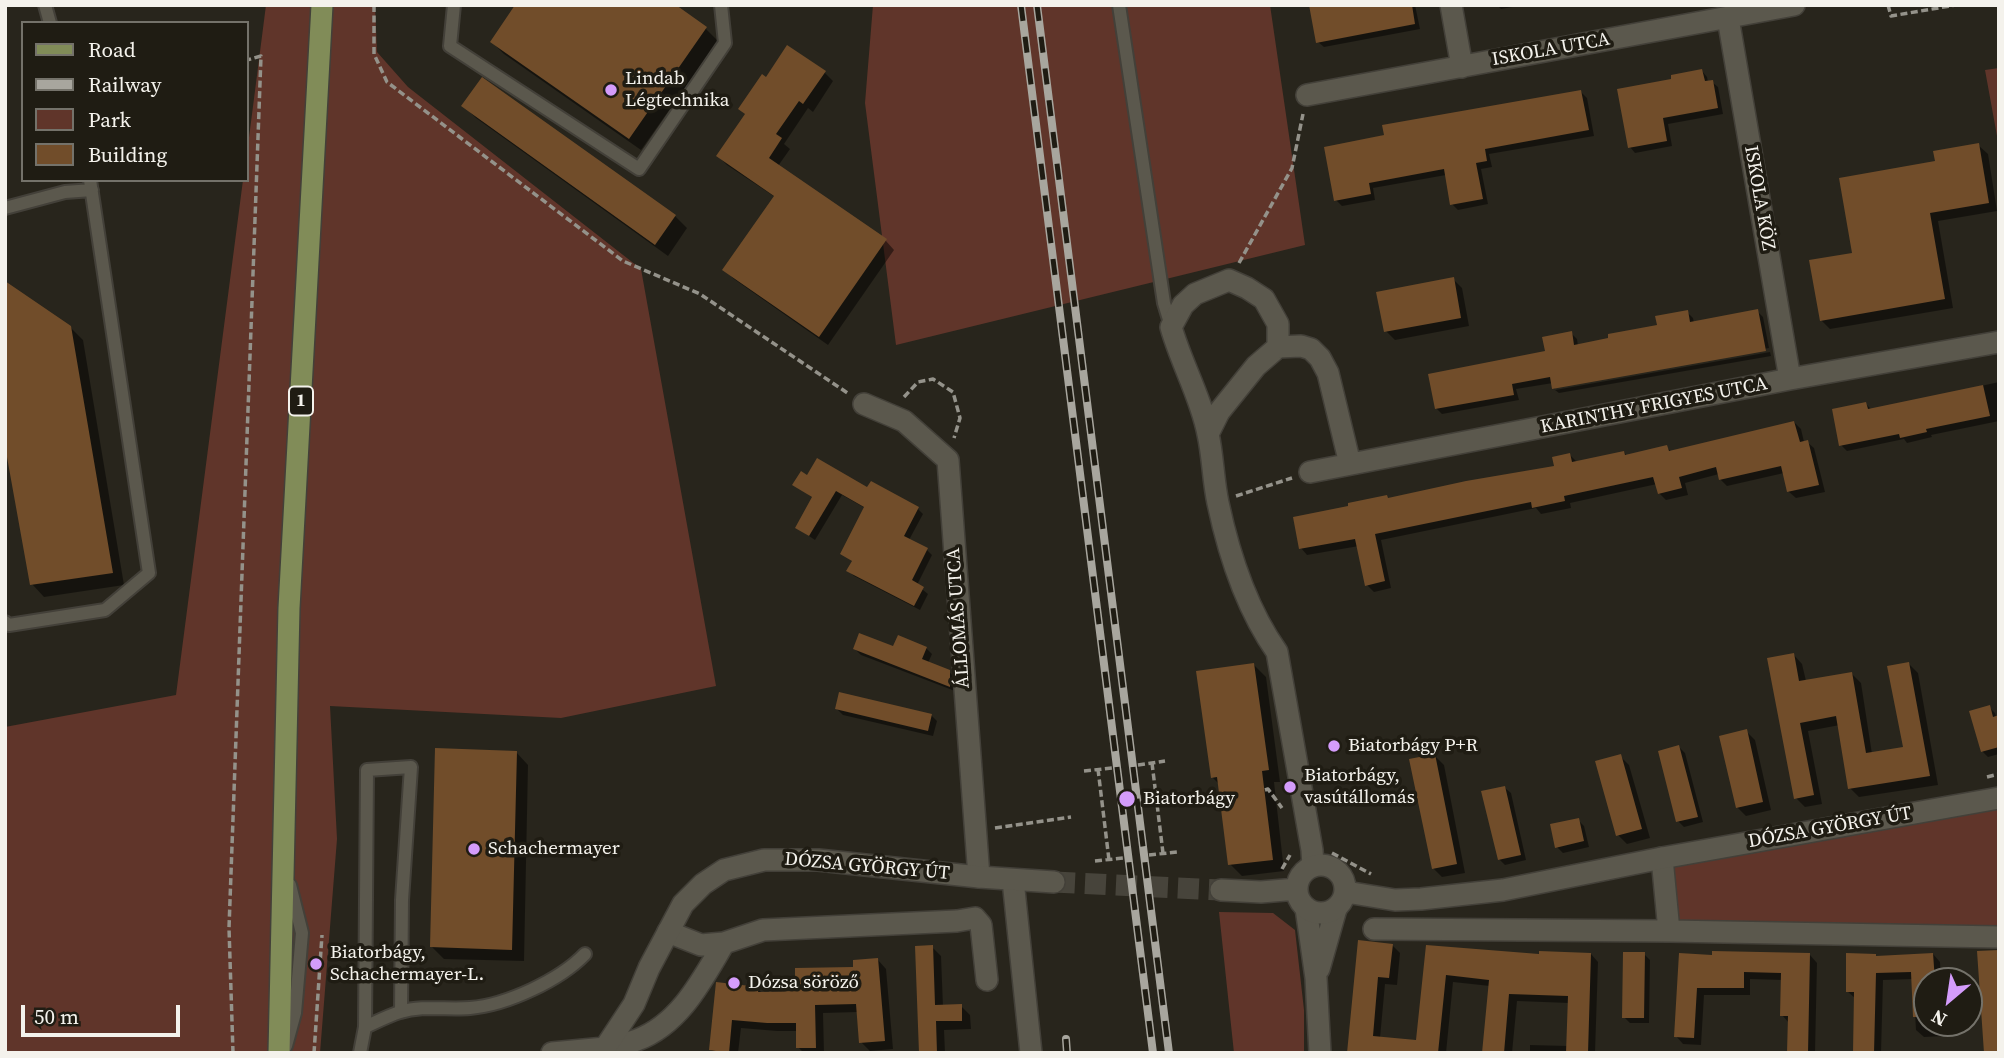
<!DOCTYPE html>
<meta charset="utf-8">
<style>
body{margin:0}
#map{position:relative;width:2004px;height:1058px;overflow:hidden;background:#28251c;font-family:"Source Serif 4",serif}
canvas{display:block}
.frame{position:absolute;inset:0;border:7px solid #f4f2ec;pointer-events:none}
.legend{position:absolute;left:21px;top:21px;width:228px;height:161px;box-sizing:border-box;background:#1f1c13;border:2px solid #74726a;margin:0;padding:9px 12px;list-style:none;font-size:21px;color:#f4f2ec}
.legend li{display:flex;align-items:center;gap:14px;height:35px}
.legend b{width:35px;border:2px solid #74726a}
.north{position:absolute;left:1913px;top:967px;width:70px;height:70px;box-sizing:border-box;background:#1f1c13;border:2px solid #74726a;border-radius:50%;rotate:209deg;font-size:19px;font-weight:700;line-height:28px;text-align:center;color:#f4f2ec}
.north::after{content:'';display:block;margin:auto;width:24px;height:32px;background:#d49cfb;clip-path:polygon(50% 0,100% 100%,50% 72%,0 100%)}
.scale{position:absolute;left:21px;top:1005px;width:159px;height:32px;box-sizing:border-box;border:4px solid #f4f2ec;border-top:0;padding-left:9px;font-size:21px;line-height:24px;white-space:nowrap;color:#f4f2ec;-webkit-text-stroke:5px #1f1c13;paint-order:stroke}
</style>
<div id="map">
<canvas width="2004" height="1058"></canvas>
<div class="frame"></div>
<ul class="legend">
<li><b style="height:9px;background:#818c58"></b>Road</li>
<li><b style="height:9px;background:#a8a69e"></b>Railway</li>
<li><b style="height:19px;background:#60352a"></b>Park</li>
<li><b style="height:19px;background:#714d2a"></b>Building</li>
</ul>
<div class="north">N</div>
<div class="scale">50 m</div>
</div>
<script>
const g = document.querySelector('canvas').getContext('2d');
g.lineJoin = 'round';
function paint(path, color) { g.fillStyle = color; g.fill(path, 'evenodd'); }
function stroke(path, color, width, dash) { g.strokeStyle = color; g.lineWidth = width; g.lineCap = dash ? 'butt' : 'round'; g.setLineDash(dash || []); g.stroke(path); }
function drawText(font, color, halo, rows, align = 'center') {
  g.font = font + ' "Source Serif 4",serif'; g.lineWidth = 7; g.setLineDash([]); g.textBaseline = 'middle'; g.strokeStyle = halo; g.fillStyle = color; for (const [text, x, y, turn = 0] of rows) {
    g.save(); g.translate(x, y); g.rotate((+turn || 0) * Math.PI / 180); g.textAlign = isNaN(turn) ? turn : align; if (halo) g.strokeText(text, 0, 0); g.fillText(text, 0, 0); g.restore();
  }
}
paint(new Path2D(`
 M266 5H375L377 52 408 87 641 269 716 686 561 718 330 706 337 839 320 1053H5V727L176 695 243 180H247V153Z
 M873 5H1270L1305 245 896 345 865 103Z
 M1999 68V147L1985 70Z
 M1999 798V937L1669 931 1662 858Z
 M1219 912 1273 913 1295 930 1304 1010V1053H1234Z`), '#60352a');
paint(new Path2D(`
 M673 5 706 29 718 41 641 150 504 54 492 42Z
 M1311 5H1415L1420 29 1324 47 1318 42Z
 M1497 5H1524L1501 9Z
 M1702 71 1707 77 1708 82H1712L1718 87 1723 114 1668 124 1672 146 1635 153 1630 147 1673 80Z
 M824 72 833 81 813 112 808 108 784 144 790 149 778 166 886 241 894 250 828 345 734 279 725 270 775 197 727 165 718 156 746 115 740 109 766 79Z
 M483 80 675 216 687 228 668 256 476 118 464 106Z
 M1581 92 1587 98 1594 136 1489 154 1492 167 1481 169 1488 204 1458 210 1452 204 1446 175 1373 188 1375 200 1342 206 1336 200 1326 148Z
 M1978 145 1988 154 1997 211 1938 221 1953 308 1830 329 1821 320 1854 254 1937 163Z
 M1453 279 1462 288 1469 326 1395 340 1386 331Z
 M1757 311 1763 317 1769 348 1555 386V390L1553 383 1516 389 1519 400 1442 414 1436 408 1547 353 1571 333 1577 339 1578 346 1659 327 1687 312 1693 318 1694 323Z
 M70 327 83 340 124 585 44 597 32 584Z
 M1770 352 1771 356 1559 393 1555 390Z
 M1999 382V421L1931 435 1932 437 1907 443 1904 439 1847 451 1841 445 1866 404 1872 410Z
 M1794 422 1801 429 1804 442H1807L1814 448 1825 492 1796 498 1789 492 1784 473 1727 486 1720 479 1719 474 1685 483 1688 495 1666 500 1659 493 1657 484 1570 503 1571 508 1541 514 1536 508 1381 540 1391 588 1374 592 1367 585 1359 546 1307 555 1301 548 1389 500 1556 467 1570 455 1577 462 1624 452 1627 456 1666 447 1672 452Z
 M795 485 868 490 918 509 923 514 909 540 927 550 932 555 917 585 928 594 920 610 854 576 849 571 853 562 842 553 865 508 842 495 815 540 797 528 813 498Z
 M926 648 932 654 928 663 949 672 956 678 955 691 861 655 855 649Z
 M1793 654 1802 664 1806 681 1852 674 1861 683 1872 754 1905 748 1909 664 1918 673 1938 785 1859 797 1850 788 1840 725 1808 731 1822 804 1805 807 1796 798Z
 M1254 665 1266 677 1280 782H1274L1284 871 1242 876 1230 864 1220 785 1212 777Z
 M1989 707 1995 713 1999 727V754L1988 757 1982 751Z
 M837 709 931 715 937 721 933 736 843 715Z
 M1746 731 1755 740 1771 810 1746 816 1737 807Z
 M1679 747 1685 753 1703 822 1684 827 1678 821Z
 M516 752 528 765 524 961 444 959 432 947Z
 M1435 756 1444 765 1465 873 1442 877 1433 868Z
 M1620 756 1629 765 1650 838 1627 844 1618 835Z
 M1505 788 1511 793 1526 860 1505 865 1499 859Z
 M1578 820 1584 826 1589 847 1563 853 1557 847Z
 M1359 942 1392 945 1400 953 1397 985 1385 984 1380 1038 1418 1042 1427 946 1541 956 1591 954 1598 962 1595 1053H1530V1045L1568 1046 1569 1003 1517 1001 1512 1053H1484L1490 986 1453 982 1446 1053H1349Z
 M932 947 941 956 943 1007 961 1006 970 1015 971 1029 944 1030 945 1053H920Z
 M1644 954 1650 960 1649 1023H1630L1624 1017Z
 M1933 954 1940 962 1941 981H1927V1023H1944V1036L1924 1037 1916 1030 1913 979 1883 980 1881 1053H1855L1856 999 1847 991 1877 957Z
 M1681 955 1713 957 1810 955 1817 963 1815 1053H1789V1023L1782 1015V980L1750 979V995H1704L1701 1045 1683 1044 1676 1036Z
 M878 960 886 969 893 1049 870 1051 861 1042 858 1012 823 1013 824 1053H804L798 1047V1031H777L741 1028 738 1053H714L711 1050 718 984 758 989 762 993H797Z`), '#0007');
paint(new Path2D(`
 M515 5H676L707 27 629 139 490 42Z
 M1309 5H1412L1415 24 1316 43Z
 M787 45 826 71 803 104 799 101 776 134 782 138 769 158 887 239 819 337 722 270 774 196 716 156 745 114 738 109 762 74 766 77Z
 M1702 69 1705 81 1713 80 1718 108 1663 118 1667 141 1628 148 1617 89 1671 79V75Z
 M482 77 676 215 655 245 461 106Z
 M1581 90 1589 130 1485 149 1487 161 1476 163 1483 199 1450 205 1444 169 1369 183 1371 194 1334 201 1324 147 1384 135 1382 125Z
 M1979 143 1989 203 1930 213 1945 299 1820 321 1809 260 1852 253 1839 178 1935 161 1933 151Z
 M1454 277 1461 318 1384 332 1376 292Z
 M5 281 71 326 113 573 30 585 5 446Z
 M1758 309 1766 351 1552 389 1550 377 1512 384 1514 395 1435 409 1428 374 1545 351 1542 337 1572 331 1574 345 1608 338V334L1657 325 1655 316 1688 310 1690 322Z
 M1983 385 1990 416 1926 429 1927 432 1900 438 1899 434 1839 446 1832 409 1866 402 1868 409Z
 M1794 421 1800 442 1808 440 1819 485 1787 492 1781 466 1719 480 1716 467 1679 477 1682 488 1658 494 1653 477 1564 496 1565 501 1532 508 1531 502 1375 534 1385 581 1365 586 1355 539 1299 549 1293 517 1348 506V503L1387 495 1388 498 1466 481 1554 466 1552 457 1570 453 1572 462 1624 451 1625 455 1667 445 1669 451Z
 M817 458 867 487 871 481 919 507 904 536 928 548 912 580 924 587 914 606 846 571 852 561 840 554 864 507 836 491 809 536 795 528 812 497 792 485 801 471 807 475Z
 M859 633 893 646 898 635 927 647 922 659 950 670V687L853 649Z
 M1794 653 1799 681 1852 672 1866 753 1903 747 1887 666 1909 662 1930 776 1848 789 1836 716 1800 723 1814 795 1794 799 1767 658Z
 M1254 663 1269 770 1262 771 1273 860 1228 865 1217 777 1211 778 1196 671Z
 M839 692 932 714 928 731 835 709Z
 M1990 705 1993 717 1999 715V747L1981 752 1969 711Z
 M1747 729 1763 802 1736 808 1719 736Z
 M1679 745 1698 817 1676 822 1658 751Z
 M435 748 517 751 512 950 430 947Z
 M1435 754 1457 864 1432 869 1409 759Z
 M1621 754 1642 829 1616 836 1595 761Z
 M1505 786 1521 855 1498 860 1481 791Z
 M1579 818 1584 841 1555 848 1550 824Z
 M1358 940 1393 944 1389 978 1378 977 1373 1036 1416 1040 1426 945 1539 954V951L1591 953 1588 1053H1566L1568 996 1509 994 1504 1053H1482L1489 980 1446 975 1438 1053H1347Z
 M933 945 935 1005 962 1004V1021H936L937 1053H919L915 946Z
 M1999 950V1053H1984L1977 951Z
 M1712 951 1810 953 1808 1053H1787L1788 1016H1780L1781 973 1744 972V988H1697L1694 1038 1674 1037 1679 953 1712 955Z
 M1623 952H1645L1644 1018H1622Z
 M1846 953 1876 954V956L1933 953 1935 981H1927V1017H1913L1911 972 1876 973 1874 1053H1853L1854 992H1846Z
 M878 958 885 1041 859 1043 856 1004 815 1005 816 1048H796V1023H767L732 1020 729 1053 709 1050 716 982 759 987 758 992 795 991V968L853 967V960Z`), '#714d2a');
stroke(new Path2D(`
 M1054 882 1221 890`), '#47443b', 21, [21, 10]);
const lane = new Path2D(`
 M45 5 50 23
 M454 5 450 46 639 169 725 43 721 5
 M1119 5 1164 303 1171 326
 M5 208 65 192 92 190
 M5 622 9 625 105 610 149 573 90 180
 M365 1027C376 1022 388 1016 400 1012 423 1005 447 1010 470 1008 507 1005 560 980 585 954
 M286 1046 295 1013 302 933 290 885
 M360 1053 365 1027 367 770 411 767 402 900 401 1012`);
const street = new Path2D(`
 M1451 5 1462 67
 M1728 18 1790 379
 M1307 95 1794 5
 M1278 347V324L1264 299 1247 288 1229 280 1195 294 1183 305 1171 327C1181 363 1201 397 1208 434 1213 456 1213 480 1218 503 1229 555 1246 608 1277 652L1312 850 1313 866
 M864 404 904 421 948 460 979 877
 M1208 434 1219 412 1256 366 1278 347 1301 346 1311 349 1320 358 1328 373 1350 464
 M1310 472 1790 379 1999 342
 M1662 858 1669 931
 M1013 880 1031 1053
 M1306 908 1316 978 1320 1053
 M1374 929 1669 931 1999 937
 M668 932 701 945 724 943 763 930 957 921 975 918 981 925 987 980
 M1319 969 1336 909
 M605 1048C615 1046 627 1044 637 1040 680 1024 702 980 724 943`);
const secondary = new Path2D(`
 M1297 889a24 24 0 1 1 48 0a24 24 0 1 1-48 0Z
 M1221 890 1261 892 1297 889
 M1346 892 1395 900 1421 899 1503 890 1662 858 1999 798
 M552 1053 605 1048 634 1004 649 968 683 904 703 884 724 870 764 860H818L979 877 1054 882`);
const primary = new Path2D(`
 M279 1053 289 608 322 5`);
stroke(lane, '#434039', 16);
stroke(street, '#434039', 24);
stroke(secondary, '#434039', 24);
stroke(primary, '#434039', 24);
stroke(new Path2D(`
 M374 5V54L387 82 623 261 700 294 849 394
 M1888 5 1891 16 1956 5
 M1239 263 1292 168 1303 114
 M904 397 918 382 933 379 953 392 960 418 954 438
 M1236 496 1292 478
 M1152 763 1163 853
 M1138 765 1165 761
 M1098 769 1109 860
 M1084 771 1112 768
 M1987 777 1999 774
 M1265 790 1268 789 1282 808
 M995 828 1071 817
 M1332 853 1371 874
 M1149 855 1177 852
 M1095 861 1123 858
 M1282 869 1290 855
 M233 1053 229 928 261 56 247 60
 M314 1053 322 935`), '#94928a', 3.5, [7, 3.5]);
stroke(lane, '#5b584d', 12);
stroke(street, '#5b584d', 21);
stroke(secondary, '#5b584d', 21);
stroke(primary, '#818c58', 21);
const rail = new Path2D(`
 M1021 5 1153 1053
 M1037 5 1169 1053
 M1066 1039 1067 1053`);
stroke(rail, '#a8a69e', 8);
stroke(rail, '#1f1c13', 5, [16]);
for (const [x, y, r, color] of [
 [611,90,7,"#d49cfb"],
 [1334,746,7,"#d49cfb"],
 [1290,787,7,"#d49cfb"],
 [1127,799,9,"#d49cfb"],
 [474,849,7,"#d49cfb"],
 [316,964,7,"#d49cfb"],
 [734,983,7,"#d49cfb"]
]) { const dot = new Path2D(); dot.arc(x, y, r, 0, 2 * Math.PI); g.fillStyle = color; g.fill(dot); stroke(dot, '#1f1c13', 2.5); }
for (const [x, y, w] of [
 [301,401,24]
]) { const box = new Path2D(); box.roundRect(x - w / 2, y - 14.5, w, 29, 5); g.fillStyle = '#1f1c13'; g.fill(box); stroke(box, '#f4f2ec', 2); }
drawText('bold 18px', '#f4f2ec', null, [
 ["1",301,401]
]);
drawText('19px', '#f4f2ec', '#1f1c13', [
 ["ISKOLA UTCA",1551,50,-10],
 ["ISKOLA KÖZ",1759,198,80],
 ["KARINTHY FRIGYES UTCA",1654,406,-11],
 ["ÁLLOMÁS UTCA",959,618,-94],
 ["DÓZSA GYÖRGY ÚT",1830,828,-10],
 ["DÓZSA GYÖRGY ÚT",867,867,5]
]);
drawText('19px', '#f4f2ec', '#1f1c13', [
 ["Lindab",625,79],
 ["Légtechnika",625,101],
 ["Biatorbágy P+R",1348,746],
 ["Biatorbágy,",1304,776],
 ["vasútállomás",1304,798],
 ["Biatorbágy",1143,799],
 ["Schachermayer",488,849],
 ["Biatorbágy,",330,953],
 ["Schachermayer-L.",330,975],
 ["Dózsa söröző",748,983]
], 'left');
</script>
